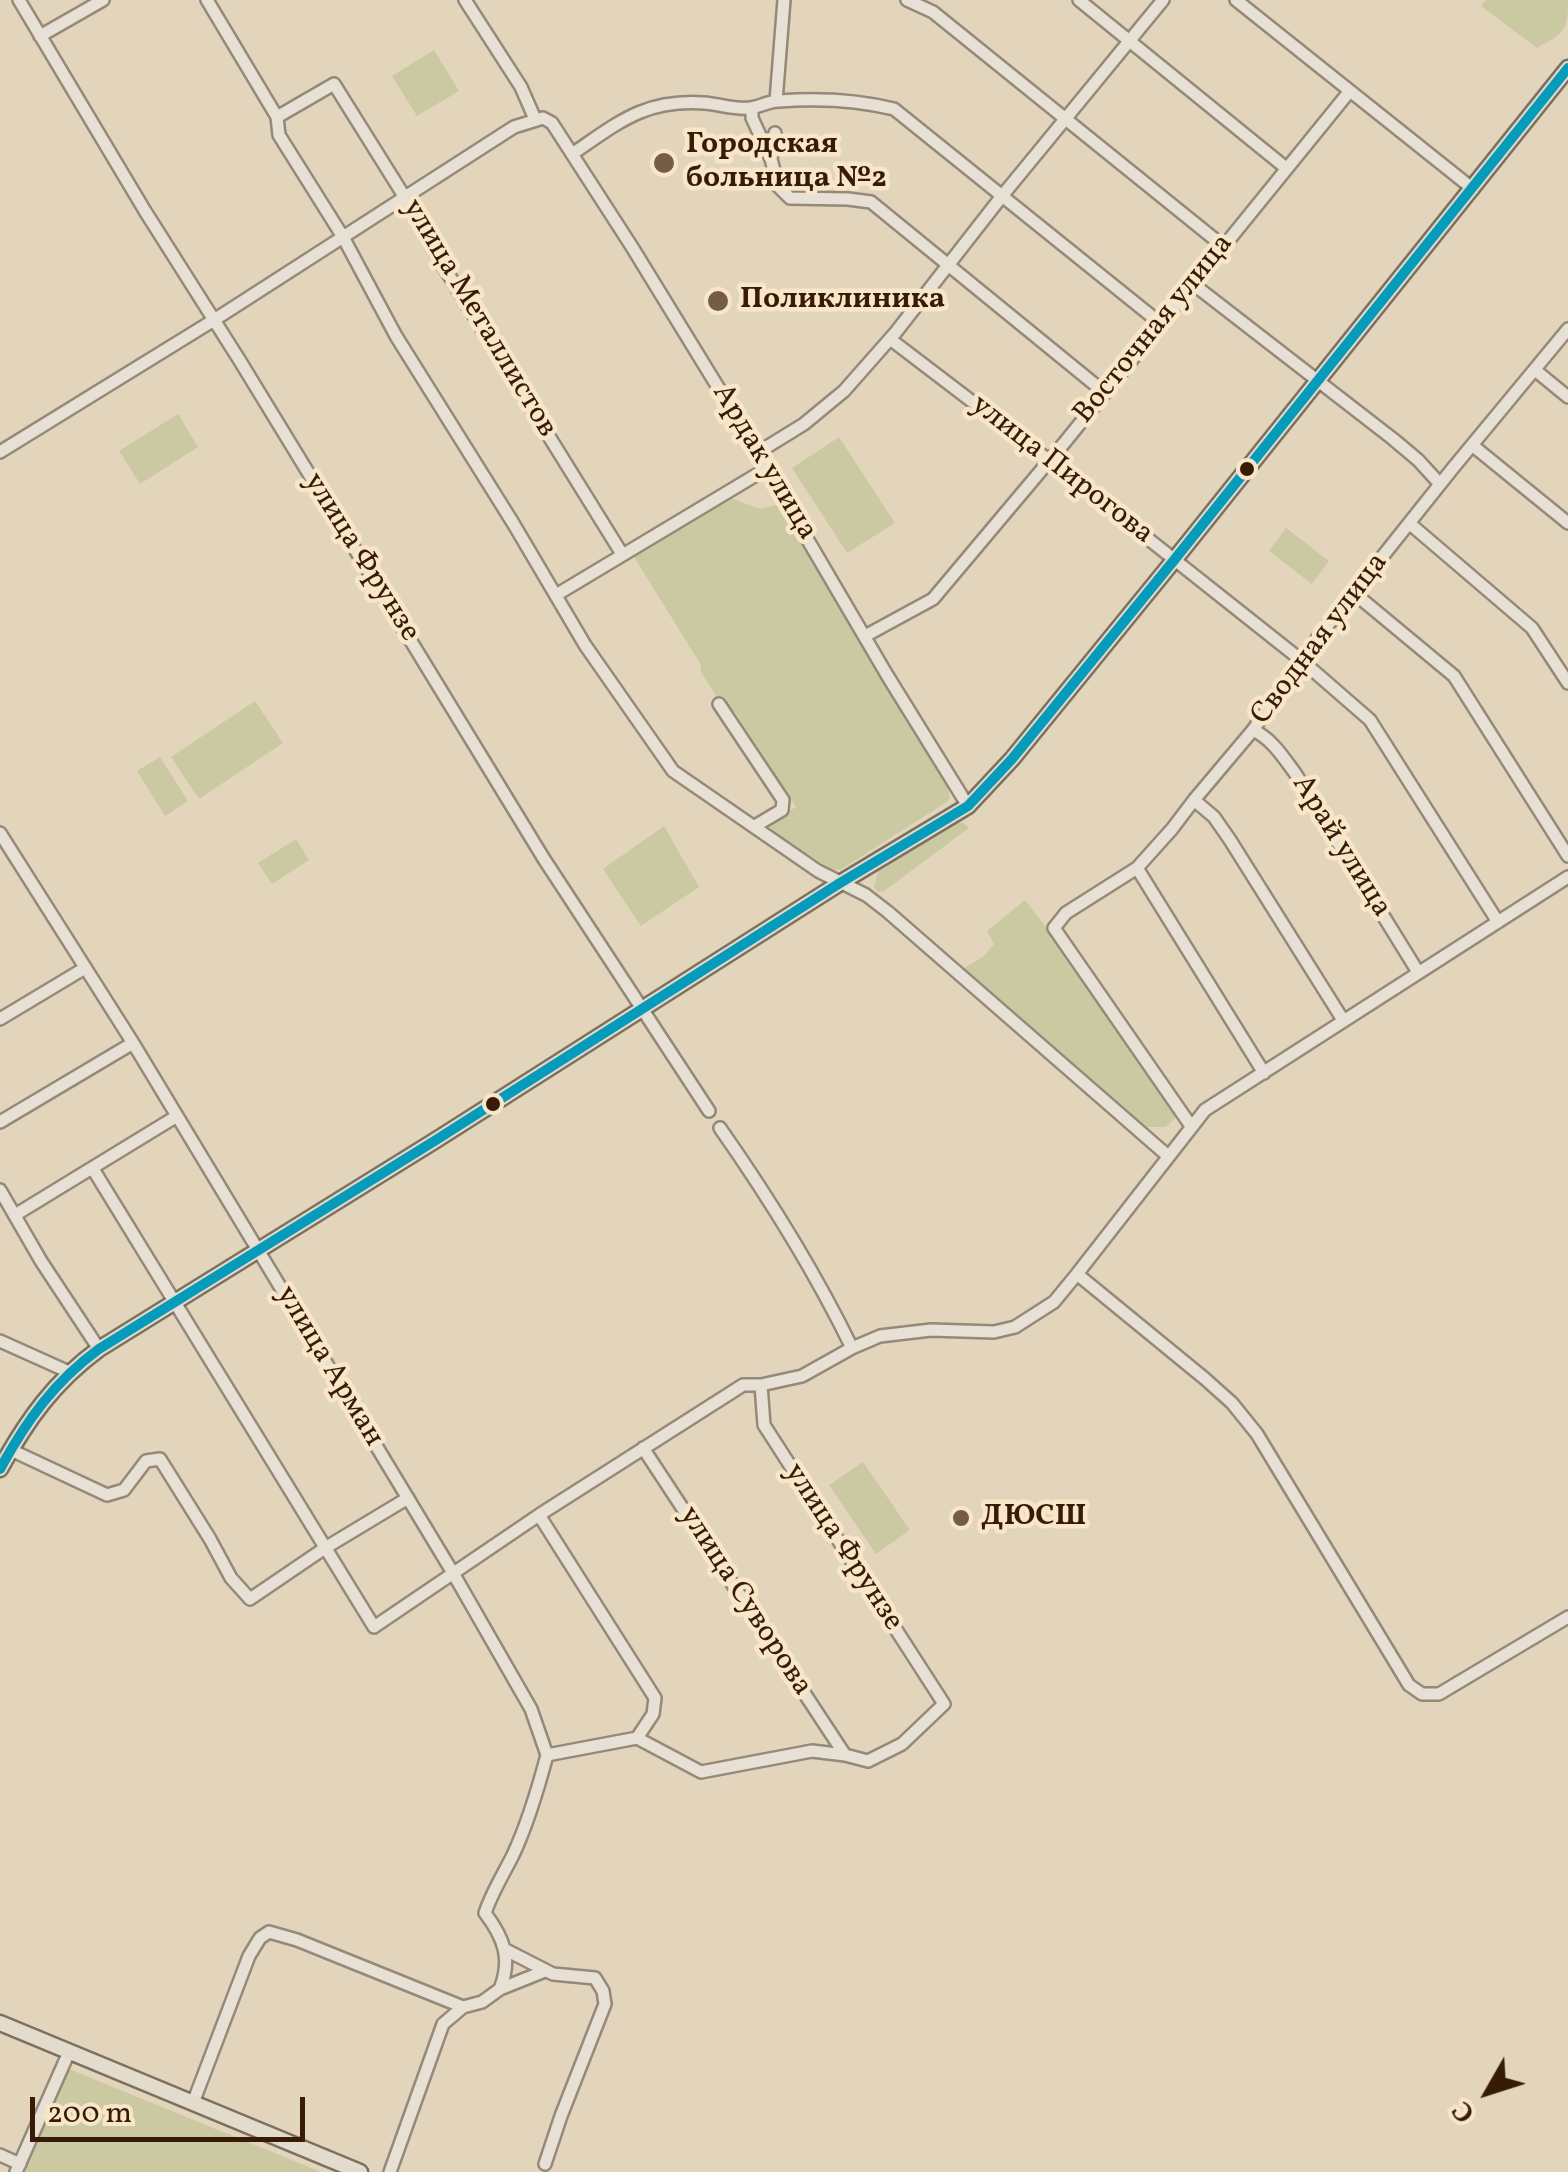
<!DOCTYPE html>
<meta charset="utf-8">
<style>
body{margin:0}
#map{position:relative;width:1568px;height:2172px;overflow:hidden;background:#e3d5bc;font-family:Vollkorn,serif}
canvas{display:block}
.north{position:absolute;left:1438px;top:2042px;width:100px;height:100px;-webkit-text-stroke:8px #f8e6c8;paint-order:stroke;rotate:231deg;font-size:28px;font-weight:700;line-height:40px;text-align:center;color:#381b07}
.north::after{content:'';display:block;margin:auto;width:35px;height:45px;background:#381b07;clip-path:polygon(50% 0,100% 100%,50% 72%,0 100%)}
.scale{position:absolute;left:30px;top:2097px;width:275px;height:45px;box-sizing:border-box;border:5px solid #381b07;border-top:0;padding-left:12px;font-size:30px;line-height:35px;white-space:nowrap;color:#381b07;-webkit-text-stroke:8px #f8e6c8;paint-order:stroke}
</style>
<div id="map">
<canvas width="1568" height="2172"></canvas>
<div class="north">С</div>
<div class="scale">200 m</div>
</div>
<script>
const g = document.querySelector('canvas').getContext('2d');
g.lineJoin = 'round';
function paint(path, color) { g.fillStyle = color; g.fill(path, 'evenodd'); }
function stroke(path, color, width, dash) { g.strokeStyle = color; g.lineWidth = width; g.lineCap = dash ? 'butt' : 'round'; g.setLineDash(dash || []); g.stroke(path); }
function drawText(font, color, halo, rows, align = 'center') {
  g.font = font + ' Vollkorn,serif'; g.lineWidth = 9; g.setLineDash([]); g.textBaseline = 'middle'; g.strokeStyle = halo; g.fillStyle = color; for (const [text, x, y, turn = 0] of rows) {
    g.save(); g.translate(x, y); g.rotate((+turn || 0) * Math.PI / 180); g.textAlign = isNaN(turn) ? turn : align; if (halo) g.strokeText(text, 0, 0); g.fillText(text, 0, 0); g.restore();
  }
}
paint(new Path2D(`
 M1486 0H1568C1568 32 1564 33 1537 48L1481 6Z
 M434 50 459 91 417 116 392 76Z
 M178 414 198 447 140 484 119 451Z
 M839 437 895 523 847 553 792 468Z
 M731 498 760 509 780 504 948 789 950 798 947 802 840 870 831 869 771 830 770 823 796 807 735 712 728 715 701 672V665L634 557Z
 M1286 528 1329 561 1312 584 1269 551Z
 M255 701 283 743 199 799 171 757Z
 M160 757 188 801 165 816 137 771Z
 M955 823H964L969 828 884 891 878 892 874 887 878 872Z
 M664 826 699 887 641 926 603 869Z
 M296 839 309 860 272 884 258 863Z
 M1025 900 1046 927 1178 1115 1166 1127H1142L964 968 983 957 994 944 987 931Z
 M863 1462 910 1530 876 1554 829 1485Z
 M69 2069 321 2172H25Z`), '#cbc9a1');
const minor = new Path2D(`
 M19 0 145 211 240 361 544 859 709 1111
 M207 0 277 117 279 135 343 237 396 336 513 523 585 645 673 771 818 871 866 895 888 912 1168 1156
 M465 0 521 87 535 119
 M907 0 933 12 1223 246
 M1079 0 1286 168
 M1236 0 1473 189
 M40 36 103 0
 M776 101 784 0
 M752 108V118L771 159 778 186 790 198 848 199 871 202 1104 392
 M277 117 334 84 404 196 442 264 622 554
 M572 154C618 123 644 99 704 103 719 104 736 110 750 108 759 107 769 101 779 101 818 98 857 100 894 109L1160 323
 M771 159 775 133
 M1193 284 1393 439 1418 460 1440 484
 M890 339 1050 461 1301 660 1370 720 1498 922
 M1535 370 1568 397
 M1472 445 1568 523
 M0 452 214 320 514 127 543 118 552 123 632 247 724 397 887 675 968 806
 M757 453 804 424 844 391 896 332 1002 196 1163 0
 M1409 523 1532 628 1568 683
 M1354 593 1454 676 1568 856
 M556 595 766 469
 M865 636 933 599 1065 442 1349 92
 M719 704 783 800 782 810 755 826
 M1253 730C1272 739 1283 757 1295 773L1418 972
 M1194 800 1214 817 1230 840 1343 1020
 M0 833 133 1043 453 1573 531 1709 547 1755
 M1137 868 1264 1073
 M1568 877 1205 1110 1077 1274 1204 1378 1232 1403 1257 1434 1409 1685 1422 1694H1439L1568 1617
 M0 1019 85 968
 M0 1122 133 1043
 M1191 1126 1054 928 1066 913 1137 868 1172 829 1194 800 1253 730 1301 660 1331 621 1453 468 1568 329
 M720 1128C769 1198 815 1272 852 1348
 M93 1169 374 1627 539 1515 743 1385H761L802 1376 852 1348 880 1336 931 1330 994 1332 1015 1327 1054 1302 1077 1274
 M0 1190 41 1261 99 1349
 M15 1215 177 1116
 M0 1341 69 1372
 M643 1448 845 1755
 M11 1450 107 1495 124 1490 146 1461 160 1459 210 1539 231 1578 250 1599 325 1548 408 1498
 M539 1515 655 1698 653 1714 637 1738
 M547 1755 637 1738 701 1772 812 1751 845 1755 868 1761 902 1744 944 1704 764 1425 761 1385
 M506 1950 553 1974 595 1978 603 1991 605 2004 561 2116 545 2164
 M500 1989C512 1959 504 1938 485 1913 492 1892 503 1875 513 1855 528 1823 538 1789 547 1755
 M193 2103 249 1956 260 1938 269 1932 297 1940 463 2007
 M0 2155 20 2164
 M16 2172 69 2052
 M390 2172 443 2024 463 2007 482 2002 500 1989 545 1971`);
const major = new Path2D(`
 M0 1469C27 1420 54 1382 99 1349L436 1140 840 883 968 806 1012 759 1175 559 1568 68
 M0 2023 360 2172`);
stroke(minor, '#958979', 16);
stroke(major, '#7c7061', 19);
stroke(minor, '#e7e0d4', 11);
stroke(major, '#e3dbcc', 14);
stroke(new Path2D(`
 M0 1469C27 1420 54 1382 99 1349L436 1140 840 883 968 806 1012 759 1175 559 1568 68`), '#069bba', 10);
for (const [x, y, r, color] of [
 [664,163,12,"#745c46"],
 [718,301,12,"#745c46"],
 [1247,469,9,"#381b07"],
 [493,1104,9,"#381b07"],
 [961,1518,10,"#745c46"]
]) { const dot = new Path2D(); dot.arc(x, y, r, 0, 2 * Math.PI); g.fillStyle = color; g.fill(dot); stroke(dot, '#f8e6c8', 4); }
drawText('bold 30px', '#381b07', '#f8e6c8', [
 ["Городская",686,146],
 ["больница №2",686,180],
 ["Поликлиника",740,301],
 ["ДЮСШ",981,1518]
], 'left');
drawText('30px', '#381b07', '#f8e6c8', [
 ["улица Металлистов",478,319,59],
 ["Восточная улица",1155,330,-51],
 ["Ардак улица",763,463,59],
 ["улица Пирогова",1061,471,38],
 ["улица Фрунзе",360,558,58],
 ["Сводная улица",1321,640,-53],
 ["Арай улица",1340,847,58],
 ["улица Арман",328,1367,59],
 ["улица Фрунзе",842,1548,57],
 ["улица Суворова",744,1602,57]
]);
</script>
